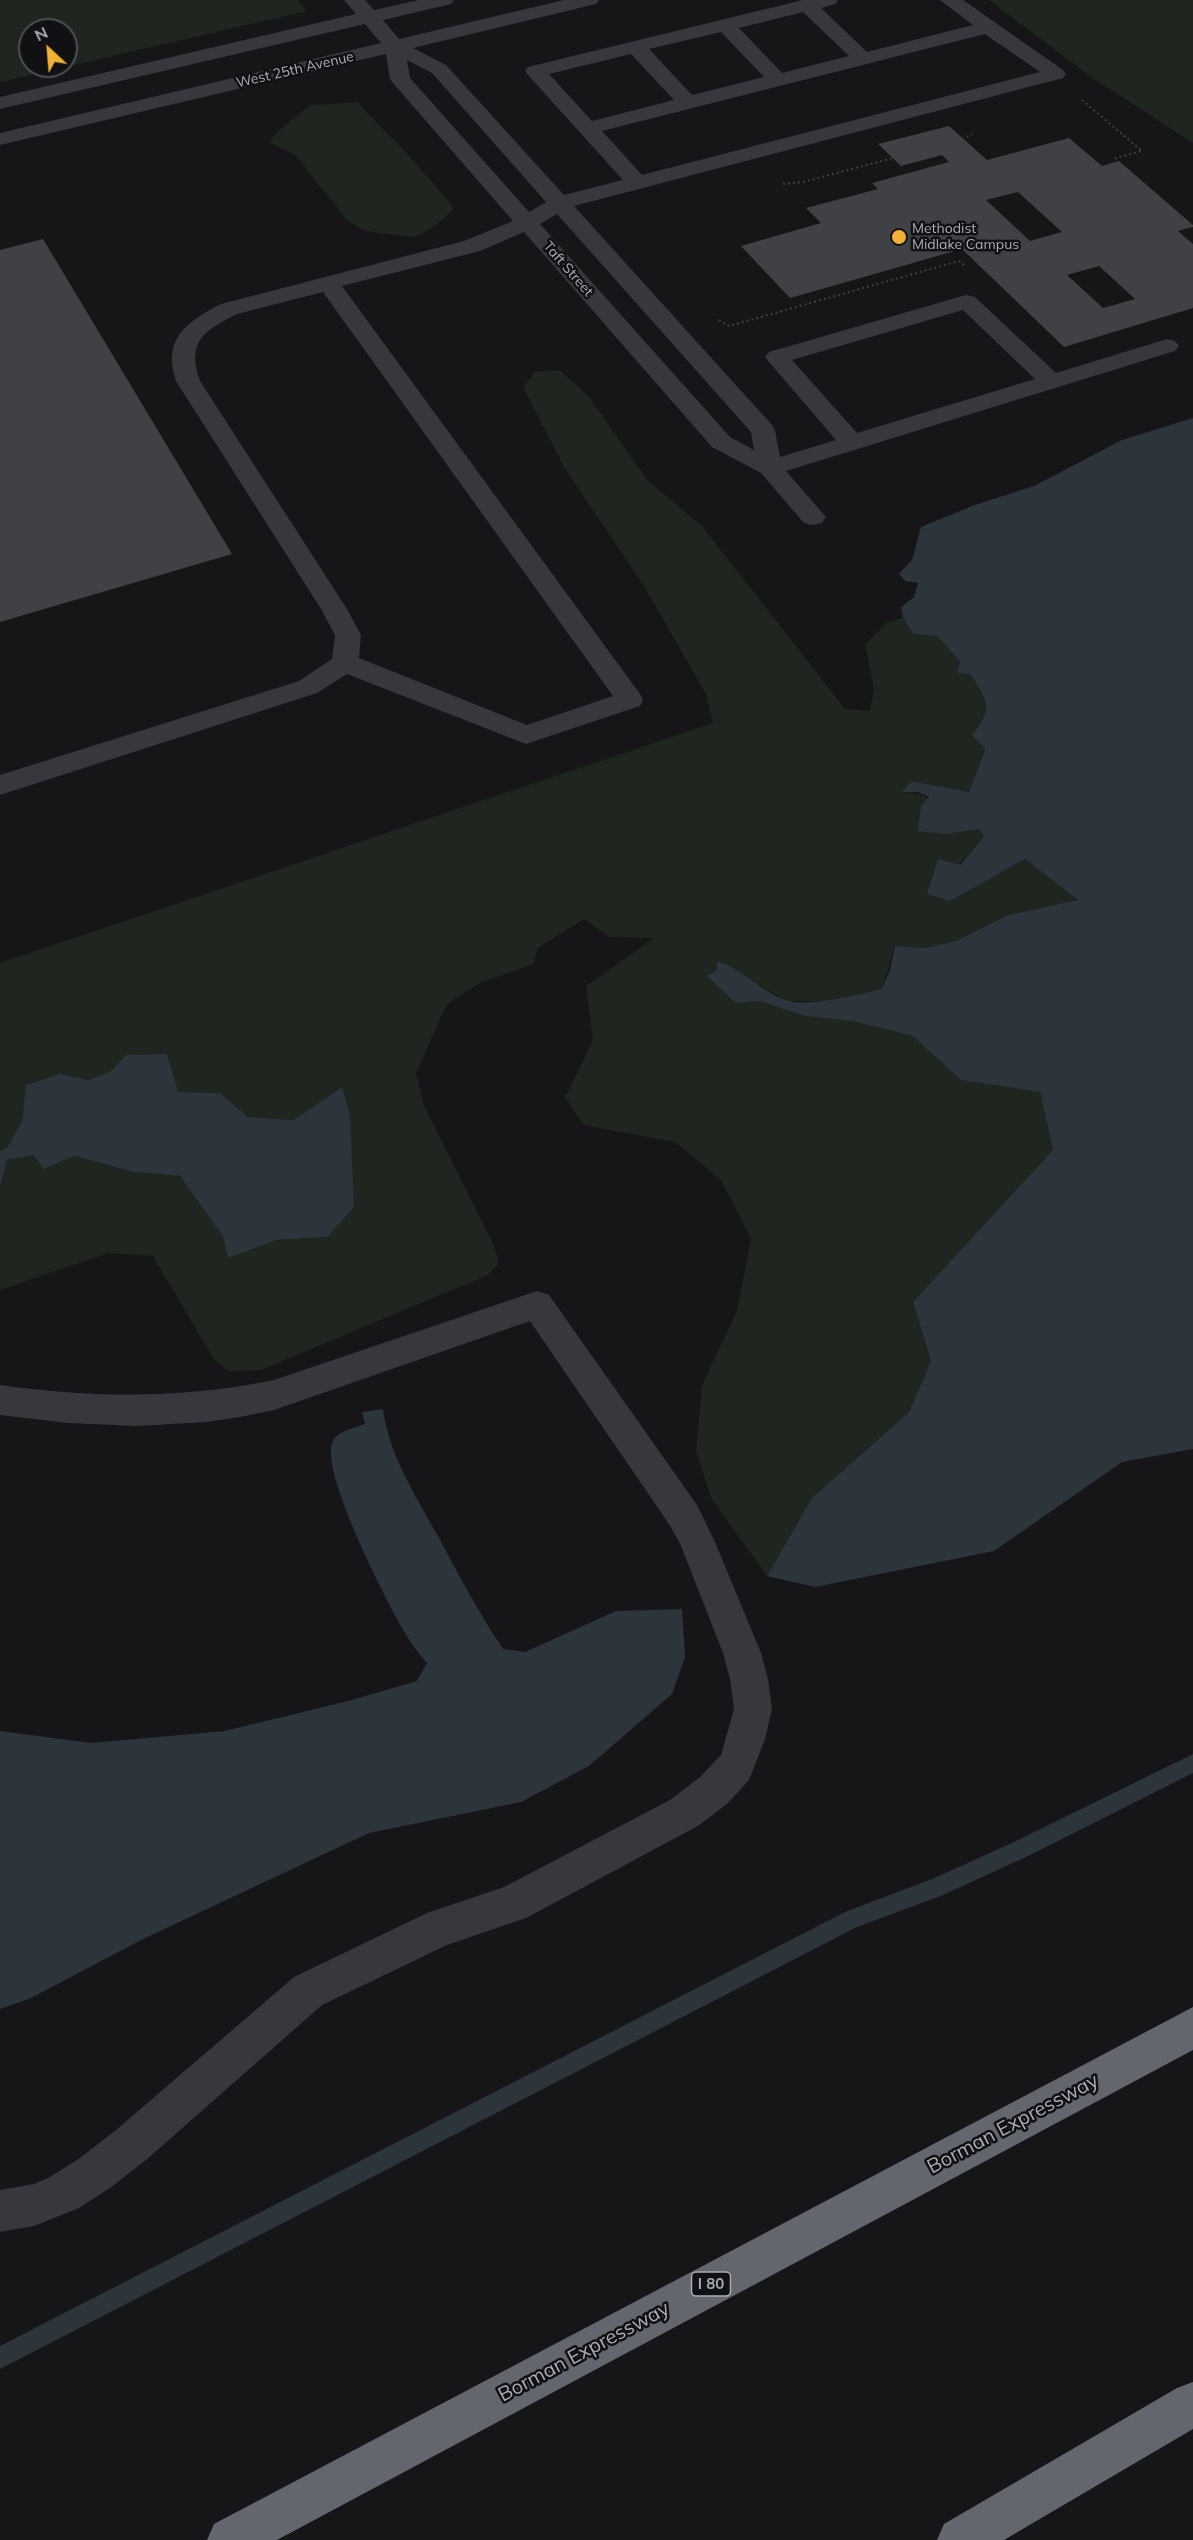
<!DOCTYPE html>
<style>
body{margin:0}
#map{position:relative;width:1193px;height:2540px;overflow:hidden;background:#161618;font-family:Mulish,sans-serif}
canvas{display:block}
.north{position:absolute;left:18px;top:18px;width:60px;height:60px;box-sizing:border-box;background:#111113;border:2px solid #4d4f55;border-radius:50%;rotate:334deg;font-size:16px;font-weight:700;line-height:24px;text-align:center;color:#a8adb8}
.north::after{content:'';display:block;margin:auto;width:21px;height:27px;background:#f2b134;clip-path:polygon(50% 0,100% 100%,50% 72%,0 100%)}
</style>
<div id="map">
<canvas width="1193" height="2540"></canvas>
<div class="north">N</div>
</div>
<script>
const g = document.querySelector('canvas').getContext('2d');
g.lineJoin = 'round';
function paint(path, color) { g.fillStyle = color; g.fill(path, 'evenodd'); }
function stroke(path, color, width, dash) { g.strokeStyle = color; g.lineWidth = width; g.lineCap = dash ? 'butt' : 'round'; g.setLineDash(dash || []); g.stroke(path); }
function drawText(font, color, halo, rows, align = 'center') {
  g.font = font + ' Mulish,sans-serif'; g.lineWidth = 5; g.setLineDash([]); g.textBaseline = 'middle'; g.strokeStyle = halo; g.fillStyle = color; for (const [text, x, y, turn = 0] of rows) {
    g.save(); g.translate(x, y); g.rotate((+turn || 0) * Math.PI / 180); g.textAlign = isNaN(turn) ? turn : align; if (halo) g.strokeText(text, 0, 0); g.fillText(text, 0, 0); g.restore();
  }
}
paint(new Path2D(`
 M0 0H298L307 11 0 82ZM30 30H66V66H30Z
 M989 0H1193V143L1091 77Z
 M357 102 404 150 451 204 453 209 445 218 424 233 414 237 372 232 361 229 347 220 295 155 269 142 279 130 311 105Z
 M560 370 589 397 648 481 702 526 845 709 870 711 874 689 865 645 885 624 903 617 913 634 937 636 960 661 957 673 970 674 986 699 985 748 969 792 913 781 903 792C935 792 934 808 945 834L979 829 984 837 959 865 992 877 1025 859 1078 900 1008 915 956 941 926 948 895 946 882 989 824 1001H787L717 961V970L736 1003 759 1001 805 1016 852 1021 914 1036 961 1080 1040 1092 1053 1150 913 1302 931 1361 909 1412 812 1498 767 1576 711 1498 696 1451 702 1385 737 1311 751 1239 721 1180 675 1142 584 1125 565 1098 593 1040 586 986 654 938 609 937 584 919 538 948 533 964 480 983 447 1004 416 1073 424 1106 494 1246 499 1263 488 1275 261 1370 228 1371 213 1358 153 1256 108 1253 0 1290V1187L7 1160 33 1155 44 1168 73 1156 134 1172 180 1176 224 1236 228 1258 277 1240 327 1237 342 1088 295 1120 248 1117 220 1093 178 1092 126 1055 111 1071 88 1080 60 1074 26 1085 22 1121 7 1149 0 1151V963L713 723 706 694 645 588 564 467 523 387 535 372Z`), '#1e261f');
paint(new Path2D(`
 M1193 418V1449L1122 1462 994 1551 815 1587 767 1576 812 1498 909 1412 931 1361 913 1302 1053 1150 1040 1092 961 1080 913 1036 852 1021 805 1016 759 1001 736 1003 707 976 717 970V961C742 969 760 990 785 1000 807 1008 858 994 882 989L890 970 895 946 926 948 956 941 1008 915 1078 900 1025 859 950 901 927 894 938 859 960 865 984 837 979 829 945 834 918 831 921 806 929 797 918 792H902L912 781 969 792 985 749 972 735C995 708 987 701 970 674L957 673 960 661 937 636 913 634 903 617 901 607 914 597 918 583 905 581 899 574 912 560 921 527 975 505 1034 486 1122 440Z
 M167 1054 178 1092 220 1093 248 1117 294 1120 342 1087 350 1116 354 1207 327 1237 277 1240 228 1258 223 1236 180 1176 134 1172 74 1156 44 1169 33 1155 7 1160 0 1187V1151L7 1148 22 1121 26 1085 60 1074 88 1080 111 1071 126 1055Z
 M383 1409C389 1455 416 1497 439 1538 459 1576 479 1613 503 1649L525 1652 616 1611 682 1609 685 1657 672 1694 589 1766 521 1802 369 1833 143 1939 31 1998 0 2009V1731L91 1743 225 1731 352 1700 417 1681 427 1663C419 1653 411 1644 405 1633 388 1604 318 1469 333 1441 338 1431 354 1428 365 1424L362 1412Z`), '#2c353c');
paint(new Path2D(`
 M1193 1754V1773L1026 1857 943 1895 857 1927 0 2369V2346L845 1912 932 1879 1012 1843Z`), '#2c353c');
paint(new Path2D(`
 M949 126 987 160 1069 138 1102 166 1119 161 1193 225V227L1178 231 1193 244V308L1064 347 962 249 790 298 741 246 821 223 806 208 878 189 872 183 949 162 942 155 901 166 878 144ZM1018 192 1062 232 1030 241 986 200ZM1099 266 1135 299 1103 308 1067 275Z
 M43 239 232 554 0 622V250Z`), '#404145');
stroke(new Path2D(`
 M1082 100 1142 151 1112 159
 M783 184 803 182 961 140 972 134
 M719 320 729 326 959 261 964 265`), '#3d3f44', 2, [2, 3]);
paint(new Path2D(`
 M344 0H365L374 10 419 0H454L451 4 383 20 399 39 564 0H599L596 4 413 48 446 65 564 195 623 180 528 75 525 71 528 67 803 0H838L835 4 821 8 867 52 973 25 940 0H963L1063 70 1066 74 1063 78 574 206 772 425 775 430 780 457 836 440 769 362 765 357 769 352 959 297 967 295 975 297 1056 373 1167 339 1175 341 1179 346 1175 351 786 471 826 517 822 523 813 525 804 523 761 473 712 447 524 232 480 251 342 286 640 694 643 700 640 706 526 744 347 674 317 693 0 795V775L299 681 332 659 335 635 321 609 176 381C162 339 186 322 221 304L464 241 513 221 393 83 390 79 386 54 0 145V133L381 43 365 24 0 109V97L356 14ZM803 12 849 56 782 73 739 28ZM721 32 764 77 692 95 649 49ZM985 34 1040 72 642 175 602 131ZM631 54 674 100 592 121 549 74ZM407 60 432 73 546 202 529 212 410 78ZM557 214 751 432 754 450 730 437 540 224ZM323 292 613 696 527 725 359 658 361 635 347 609 200 381C186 341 204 331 237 314ZM963 310 1035 379 857 433 792 360Z
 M537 1291 549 1295 697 1505 715 1542 761 1653 768 1679 772 1709 765 1739 749 1780 728 1803 698 1826 526 1918 447 1945 322 2005 146 2160 110 2188 79 2208 34 2226 0 2232V2190L34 2184 50 2177 80 2158 116 2130 294 1977 427 1913 504 1887 670 1800 700 1777 721 1755 734 1709 730 1679 723 1653 681 1546 671 1527 530 1321 274 1410 240 1417 206 1422 137 1426 68 1423 0 1415V1385C93 1398 182 1399 274 1380Z`), '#37383d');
paint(new Path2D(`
 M1193 2007V2050L277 2540H207L214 2524Z
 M1193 2382V2429L1004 2540H937L944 2524 1177 2388Z`), '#63666e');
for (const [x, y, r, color] of [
 [899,237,8,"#f2b134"]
]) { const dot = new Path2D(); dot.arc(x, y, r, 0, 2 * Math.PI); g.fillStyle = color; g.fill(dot); stroke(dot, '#111113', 2); }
drawText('14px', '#a8adb8', '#111113', [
 ["West 25th Avenue",295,70,-13],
 ["Taft Street",568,269,49]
]);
drawText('14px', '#a8adb8', '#111113', [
 ["Methodist",912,229],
 ["Midlake Campus",912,245]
], 'left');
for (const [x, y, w] of [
 [711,2284,39]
]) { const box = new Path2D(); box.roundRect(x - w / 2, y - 12, w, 24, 4.5); g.fillStyle = '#111113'; g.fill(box); stroke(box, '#a8adb8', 1.5); }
drawText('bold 15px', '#a8adb8', null, [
 ["I 80",711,2284]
]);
drawText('20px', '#a8adb8', '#111113', [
 ["Borman Expressway",1013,2124,-28],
 ["Borman Expressway",584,2352,-28]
]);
</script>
